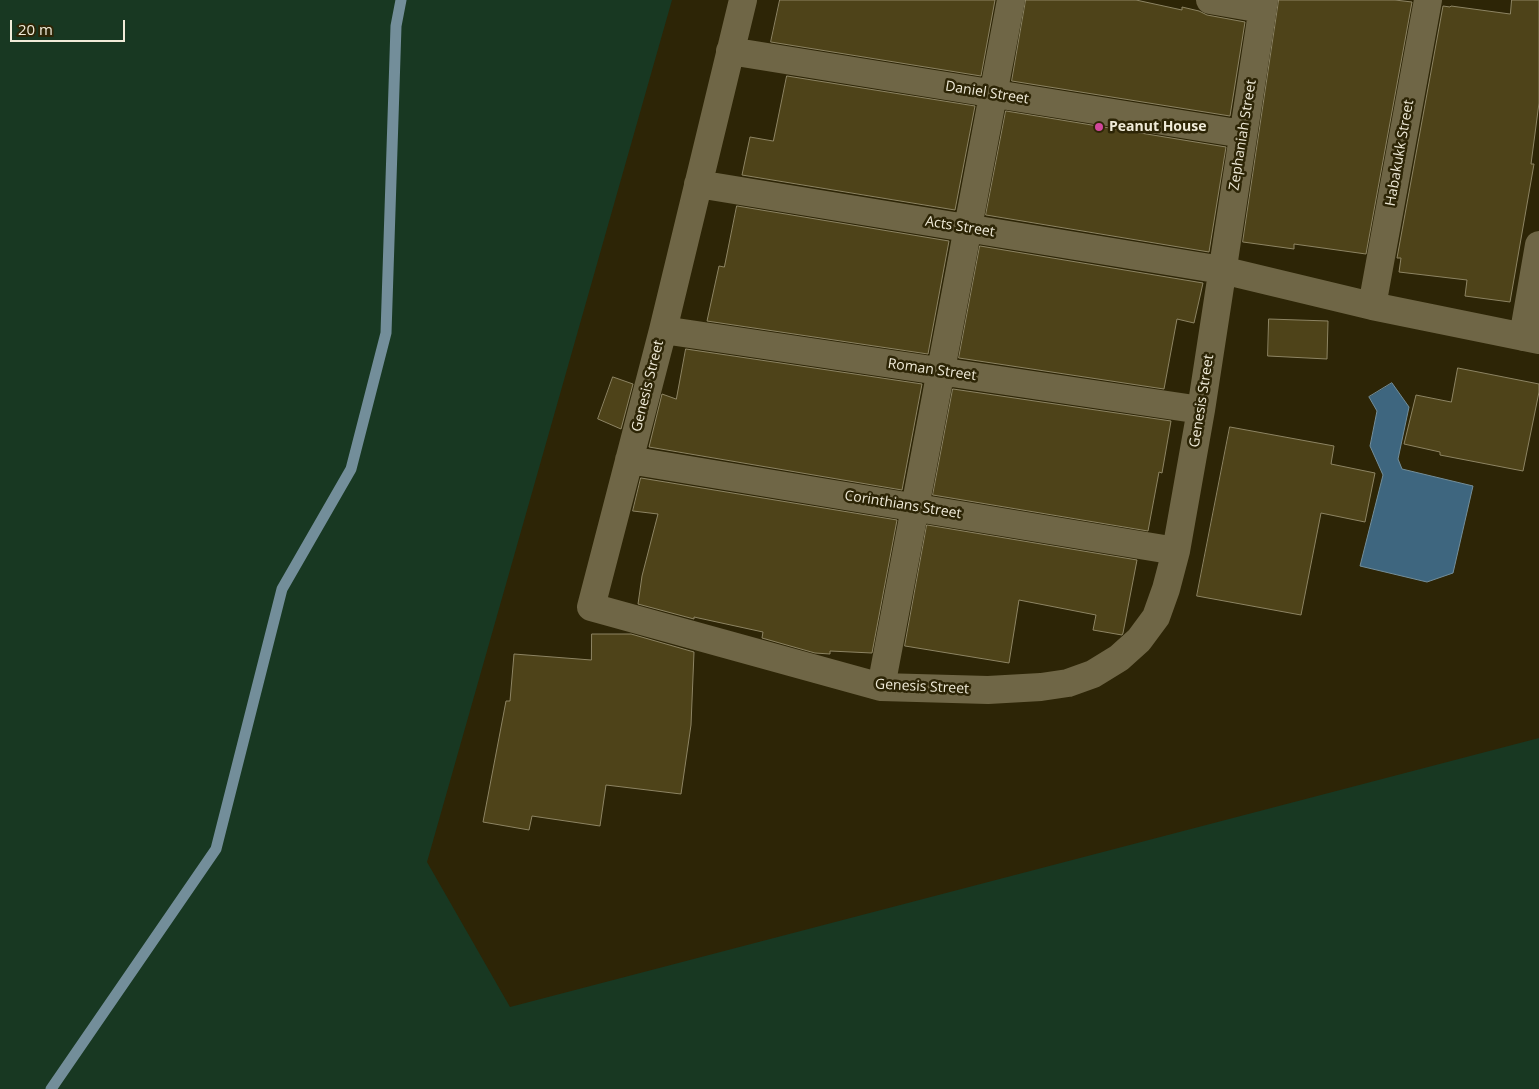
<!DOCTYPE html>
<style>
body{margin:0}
#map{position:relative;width:1539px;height:1089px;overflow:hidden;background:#2d2506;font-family:"Open Sans",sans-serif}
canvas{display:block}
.scale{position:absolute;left:10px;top:20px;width:115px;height:22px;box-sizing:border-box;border:2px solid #f0ebd9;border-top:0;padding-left:6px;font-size:15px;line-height:18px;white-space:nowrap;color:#f0ebd9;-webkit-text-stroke:4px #2d2506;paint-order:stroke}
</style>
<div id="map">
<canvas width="1539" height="1089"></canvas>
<div class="scale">20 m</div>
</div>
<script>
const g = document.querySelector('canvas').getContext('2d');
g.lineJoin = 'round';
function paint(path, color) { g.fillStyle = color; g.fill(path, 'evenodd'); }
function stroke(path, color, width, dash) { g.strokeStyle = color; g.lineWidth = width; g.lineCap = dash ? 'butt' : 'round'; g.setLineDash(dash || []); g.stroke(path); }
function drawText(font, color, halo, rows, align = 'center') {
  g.font = font + ' "Open Sans",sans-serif'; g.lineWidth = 5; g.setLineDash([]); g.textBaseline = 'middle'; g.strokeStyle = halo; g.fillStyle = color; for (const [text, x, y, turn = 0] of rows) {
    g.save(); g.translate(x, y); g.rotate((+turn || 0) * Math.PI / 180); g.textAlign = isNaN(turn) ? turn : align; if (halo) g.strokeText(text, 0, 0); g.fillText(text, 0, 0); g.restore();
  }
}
paint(new Path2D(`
 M0 0H672L427 862 510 1007 1539 738V1089H0Z`), '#183822');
const water = new Path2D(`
 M1392 383 1409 407 1398 459 1402 469 1473 486 1453 573 1427 582 1360 566 1383 475 1370 446 1377 411 1369 397Z`);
paint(water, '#3e667f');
stroke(water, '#738e9a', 1);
stroke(new Path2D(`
 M51 1089 216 849 282 589 351 469 386 333 396 26 401 0`), '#738e9a', 11);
const building = new Path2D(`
 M780 0H995L981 76 771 42Z
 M1026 0H1136L1182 10V7L1199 11 1207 15 1245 22 1230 116 1012 81Z
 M1279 0H1395L1412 2 1366 254 1294 244V249L1243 242Z
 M1512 0H1539V103L1531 164H1534L1510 302 1465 296 1467 280 1399 272 1401 258H1397L1443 6 1450 7 1451 6 1510 14Z
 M787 76 975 106 955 210 742 175 750 137 773 141Z
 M1006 111 1226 147 1209 252 986 215Z
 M737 206 949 241 928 354 707 321 719 266 724 267Z
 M980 246 1203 283 1194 323 1177 319 1164 389 959 358Z
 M1269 319 1328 321 1327 359 1268 356Z
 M686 349 922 384 902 490 649 447 662 394 676 399Z
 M1458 368 1539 384V392L1523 471 1440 455V452L1404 444 1416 395 1451 402Z
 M613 377 633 384 621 429 598 419Z
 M953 389 1171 421 1162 473 1159 472 1148 531 933 495Z
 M1230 427 1334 446 1331 464 1375 473 1365 522 1321 513 1301 615 1197 596Z
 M641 478 897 520 872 653 830 651V654L815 653 762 638 763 632 694 617V619L638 604 642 576 658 514 633 511Z
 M927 525 1137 560 1123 633 1122 635 1093 630 1096 615 1019 600 1009 663 905 646Z
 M592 634H631L694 652 691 725 681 794 606 785 600 826 532 816 529 830 483 822 506 701H510L514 654 591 660Z`);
paint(building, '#4e4319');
stroke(building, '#8d8463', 1);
stroke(new Path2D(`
 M743 0 663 330 591 607 881 687 988 690 1041 687 1068 683 1093 674 1119 658 1139 640 1156 617 1166 589 1176 551 1201 410 1264 0
 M1210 0 1262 9
 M730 51 1243 134
 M698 184 1222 270 1372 306 1539 340
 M1372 306 1428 0
 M663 330 1201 410
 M1523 337 1539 245
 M629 460 1176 551
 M881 687 1011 0`), '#6f6646', 28);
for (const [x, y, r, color] of [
 [1099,127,5,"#d1479c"]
]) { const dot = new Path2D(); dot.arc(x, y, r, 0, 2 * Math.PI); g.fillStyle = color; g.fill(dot); stroke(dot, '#2d2506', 2); }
drawText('14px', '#f0ebd9', '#2d2506', [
 ["Daniel Street",987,93,9],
 ["Zephaniah Street",1243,135,-81],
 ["Habakukk Street",1400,153,-80],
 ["Acts Street",960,227,9],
 ["Roman Street",932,370,8],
 ["Genesis Street",648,386,-76],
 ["Genesis Street",1202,401,-81],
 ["Corinthians Street",903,505,9],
 ["Genesis Street",922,687,3]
]);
drawText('bold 14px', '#f0ebd9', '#2d2506', [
 ["Peanut House",1109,127]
], 'left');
</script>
